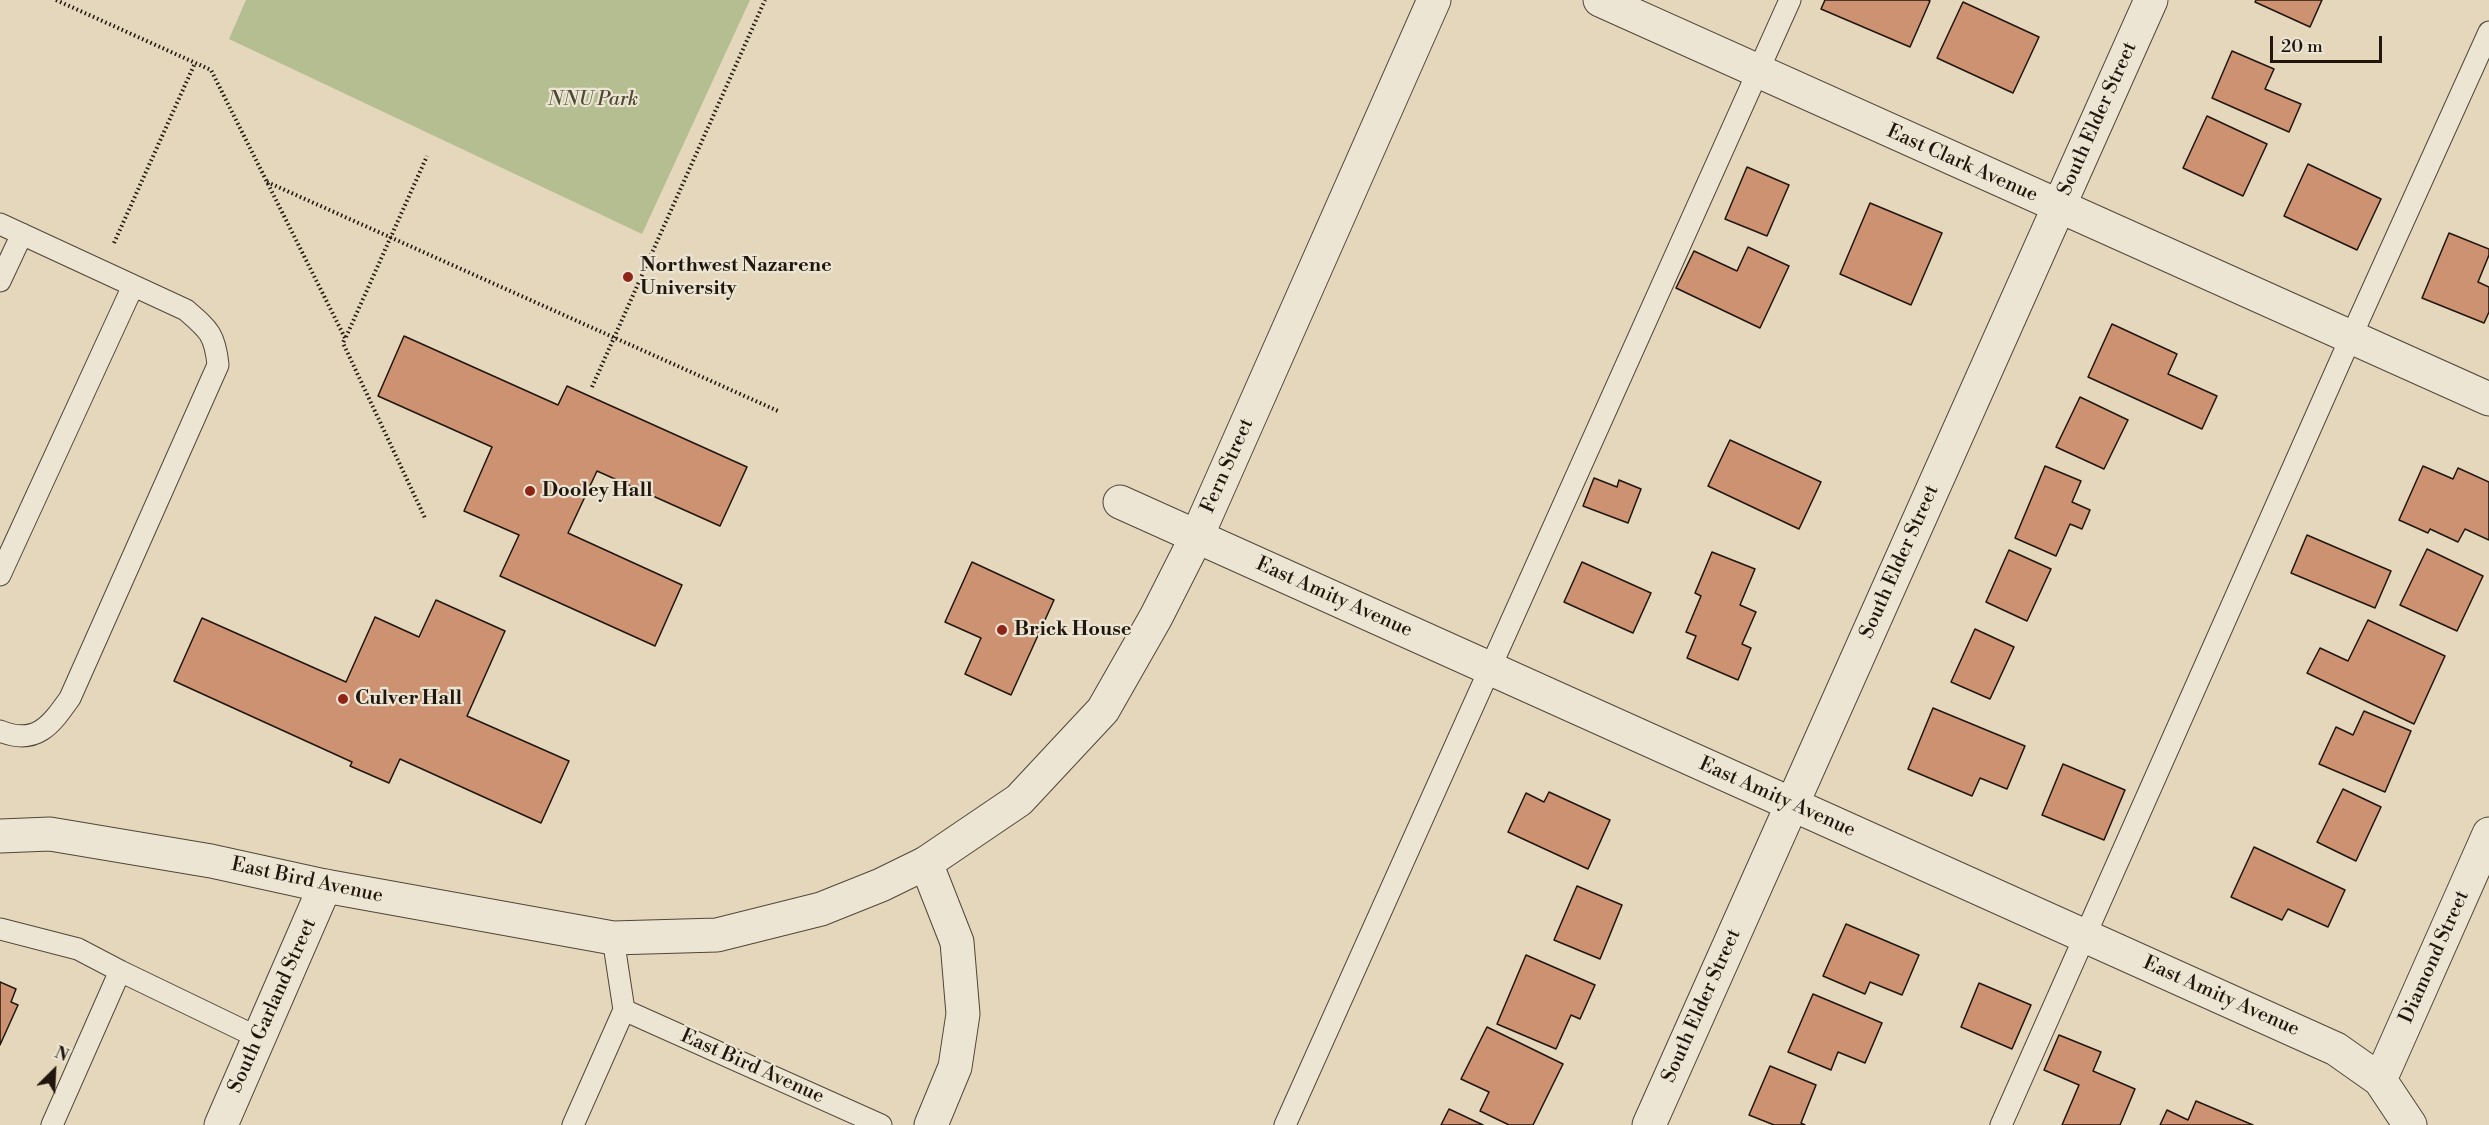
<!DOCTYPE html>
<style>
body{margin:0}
#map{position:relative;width:2489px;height:1125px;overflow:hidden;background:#e4d7bc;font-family:"Libre Bodoni",serif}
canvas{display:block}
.north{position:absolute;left:24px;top:1041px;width:60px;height:60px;-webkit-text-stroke:4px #ede5d3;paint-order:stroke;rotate:24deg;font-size:16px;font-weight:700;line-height:24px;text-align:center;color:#20160d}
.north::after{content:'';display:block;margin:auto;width:21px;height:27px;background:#20160d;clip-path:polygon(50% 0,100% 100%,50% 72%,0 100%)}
.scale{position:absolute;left:2270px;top:36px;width:112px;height:27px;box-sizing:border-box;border:3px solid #20160d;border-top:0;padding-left:8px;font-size:18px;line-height:21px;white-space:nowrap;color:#20160d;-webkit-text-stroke:4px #ede5d3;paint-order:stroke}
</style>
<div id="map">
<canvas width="2489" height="1125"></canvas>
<div class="north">N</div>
<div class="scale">20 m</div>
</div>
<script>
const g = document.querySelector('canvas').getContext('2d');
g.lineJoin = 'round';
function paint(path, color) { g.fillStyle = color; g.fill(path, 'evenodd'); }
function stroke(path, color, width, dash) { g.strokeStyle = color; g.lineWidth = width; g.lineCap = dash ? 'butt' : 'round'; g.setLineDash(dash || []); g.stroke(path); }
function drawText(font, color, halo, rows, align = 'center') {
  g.font = font + ' "Libre Bodoni",serif'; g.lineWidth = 4.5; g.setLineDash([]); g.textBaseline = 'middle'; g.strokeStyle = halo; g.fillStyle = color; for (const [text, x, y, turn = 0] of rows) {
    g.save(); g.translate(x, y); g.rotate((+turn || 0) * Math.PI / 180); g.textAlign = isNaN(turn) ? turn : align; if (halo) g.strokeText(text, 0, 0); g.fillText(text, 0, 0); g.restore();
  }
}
paint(new Path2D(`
 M246 0H750L642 234 229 39Z`), '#b5be90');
const building = new Path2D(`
 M1825 0H1928L1930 1 1910 47 1821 9Z
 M2256 0H2322L2310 27 2255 2Z
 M1963 2 2039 37 2013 93 1937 58Z
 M2232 51 2274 69 2265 89 2301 104 2289 132 2212 98Z
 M2207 116 2267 144 2243 196 2183 168Z
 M2308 164 2381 199 2357 250 2284 216Z
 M1747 167 1789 185 1767 236 1725 219Z
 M1870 203 1942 233 1911 305 1840 274Z
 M2449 233 2489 249V255L2478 282 2489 287V312L2484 323 2422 298Z
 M1748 247 1789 266 1760 328 1676 288 1694 251 1737 271Z
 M2112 324 2177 354 2168 374 2217 396 2202 429 2088 377Z
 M404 336 558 405 567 386 747 467 720 526 597 471 568 533 682 585 655 646 500 576 519 535 464 511 492 447 378 396Z
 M2080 397 2128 420 2104 469 2056 447Z
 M1730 440 1821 482 1799 529 1708 486Z
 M2045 466 2081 481 2072 502 2090 510 2082 529 2070 524 2056 556 2015 538Z
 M2423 466 2453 479 2458 468 2489 482V540L2465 529 2458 542 2430 529 2428 533 2399 520Z
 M1594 478 1617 487 1619 480 1641 489 1628 523 1583 506Z
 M2307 535 2391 571 2375 608 2291 573Z
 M2427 549 2483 576 2457 631 2400 605Z
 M2009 550 2051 569 2027 621 1986 602Z
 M1712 552 1755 569 1740 605 1756 612 1742 644 1751 648 1738 680 1687 658 1696 636 1686 632 1701 596 1695 593Z
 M972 562 1054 600 1011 695 965 674 981 638 945 622Z
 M1582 562 1651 593 1633 633 1564 602Z
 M436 600 505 631 467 716 569 761 541 823 400 759 389 783 350 766 352 762 174 681 202 618 346 682 375 617 419 637Z
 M2368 620 2445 656 2414 724 2307 673 2320 648 2348 661Z
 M1975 629 2014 647 1990 699 1951 682Z
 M1933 708 2025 746 2007 789 1980 778 1972 796 1908 769Z
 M2364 711 2411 731 2385 792 2319 764 2336 727 2353 735Z
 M2063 764 2125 790 2104 840 2042 815Z
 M2343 789 2381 807 2356 861 2317 842Z
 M1549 792 1610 820 1588 869 1508 832 1526 793 1544 802Z
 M2254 847 2345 890 2328 927 2288 909 2282 920 2231 897Z
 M1577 886 1622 905 1600 959 1554 940Z
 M1846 924 1919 955 1902 995 1870 982 1865 994 1823 976Z
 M1526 955 1595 985 1580 1019 1571 1015 1556 1049 1497 1024Z
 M0 982 16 989 11 1002 18 1005 0 1045Z
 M1979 983 2031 1005 2012 1049 1961 1027Z
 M1813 994 1882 1023 1865 1063 1838 1052 1831 1070 1788 1052Z
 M1487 1027 1563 1064 1533 1125H1509L1480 1111 1489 1092 1461 1079Z
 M2059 1035 2101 1052 2093 1071 2135 1089 2120 1125H2062L2079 1085 2044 1070Z
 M1770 1066 1816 1085 1801 1123 1805 1125H1774L1749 1115Z
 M2196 1101 2253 1125H2160L2167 1110 2188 1120Z
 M1449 1109 1483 1125H1441Z`);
paint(building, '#cd9271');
stroke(building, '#20160d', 1.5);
const service = new Path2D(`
 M0 224 186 310C208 329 215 334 218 365L70 698C51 725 36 746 0 731
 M0 281 22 234
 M0 575 133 286
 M0 929 78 949 120 971
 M613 938 624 1010 881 1125
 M52 1125 120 971 259 1038
 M573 1125 624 1010
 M1285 1125 1790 0
 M2001 1125 2351 337 2489 32`);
const minor = new Path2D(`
 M1600 0 2489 399
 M1120 502 2336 1049 2380 1080 2410 1125
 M926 863 957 942 963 1014 955 1067 931 1125
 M2380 1080 2489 834
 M221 1125 325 886
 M1649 1125 2151 0`);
const tertiary = new Path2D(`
 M0 836 50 834 211 861 325 886 613 938 717 935 821 909 881 885 926 863 1019 800 1103 710 1156 617 1197 536 1434 0`);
stroke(service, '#514639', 23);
stroke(minor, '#514639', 35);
stroke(tertiary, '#514639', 35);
stroke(new Path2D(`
 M56 0 211 70 345 338 343 343 425 518
 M267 182 778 411
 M114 243 195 63
 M346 337 427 156
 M592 387 765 0`), '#20160d', 4, [1.5, 3]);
stroke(service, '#ede5d3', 21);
stroke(minor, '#ede5d3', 33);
stroke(tertiary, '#ede5d3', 33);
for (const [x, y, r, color] of [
 [628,277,6,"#8f2418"],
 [530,491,6,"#8f2418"],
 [1002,630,6,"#8f2418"],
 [343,699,6,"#8f2418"]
]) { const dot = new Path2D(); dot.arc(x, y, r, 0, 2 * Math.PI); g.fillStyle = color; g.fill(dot); stroke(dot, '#ede5d3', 2); }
drawText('italic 20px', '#4d4834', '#ede5d3', [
 ["NNU Park",593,100]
]);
drawText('20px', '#20160d', '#ede5d3', [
 ["South Elder Street",2098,119,-66],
 ["East Clark Avenue",1962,164,24],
 ["Fern Street",1228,466,-66],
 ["South Elder Street",1900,562,-66],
 ["East Amity Avenue",1334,598,24],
 ["East Amity Avenue",1777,798,24],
 ["East Bird Avenue",307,881,12],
 ["Diamond Street",2435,957,-66],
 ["East Amity Avenue",2221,997,24],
 ["South Garland Street",273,1006,-66],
 ["South Elder Street",1702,1006,-66],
 ["East Bird Avenue",752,1067,24]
]);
drawText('bold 20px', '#20160d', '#ede5d3', [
 ["Northwest Nazarene",640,266],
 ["University",640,289],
 ["Dooley Hall",542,491],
 ["Brick House",1014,630],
 ["Culver Hall",355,699]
], 'left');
</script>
